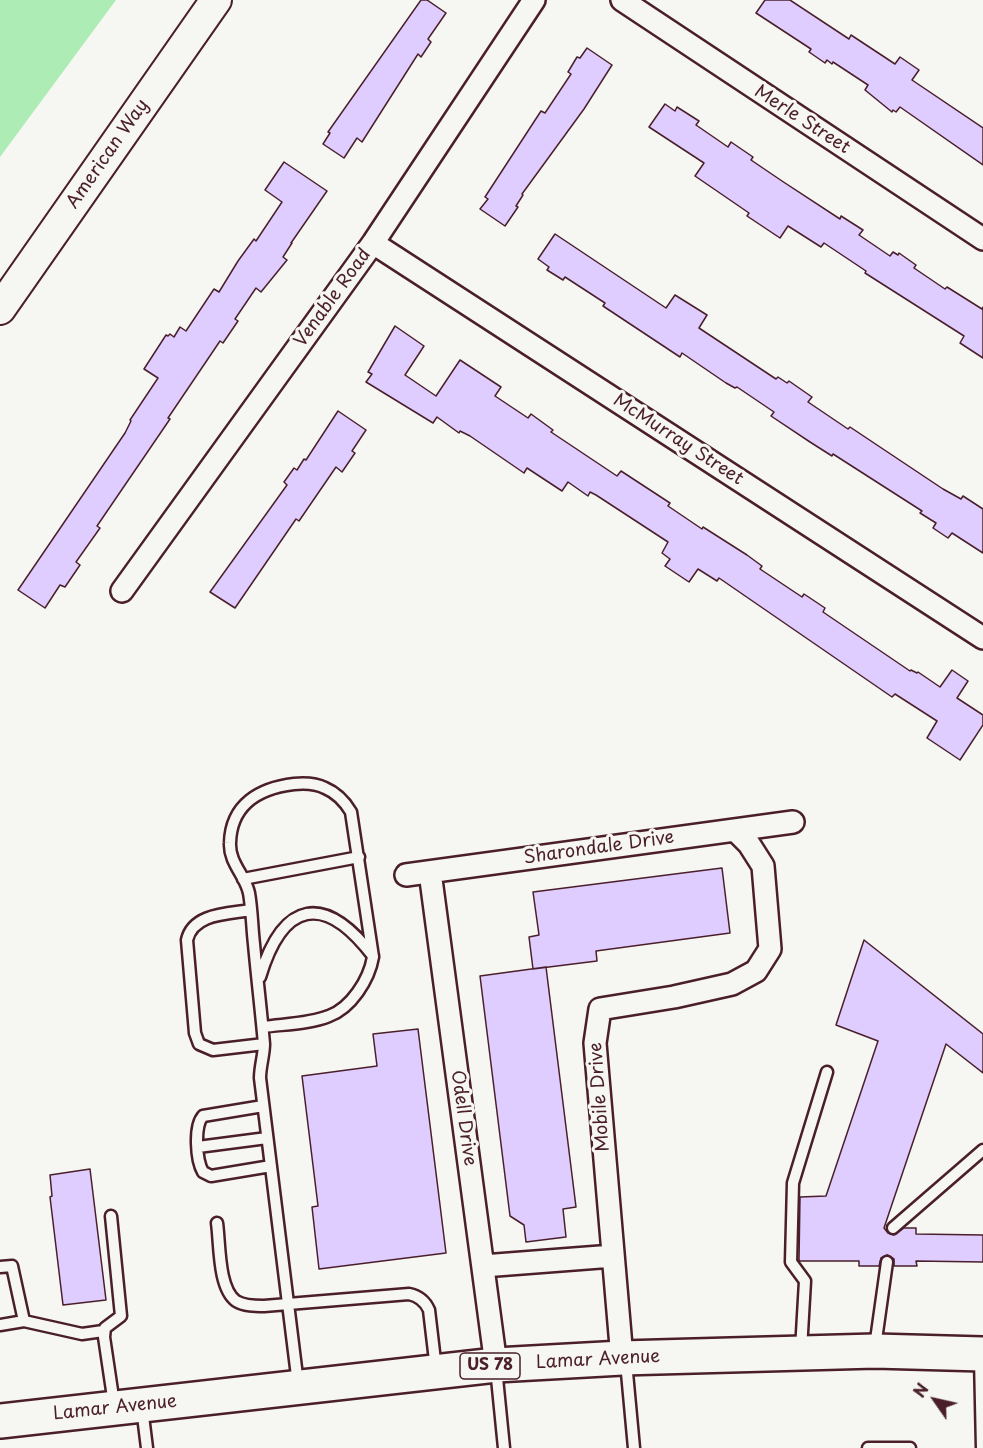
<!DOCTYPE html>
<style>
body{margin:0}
#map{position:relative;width:983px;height:1448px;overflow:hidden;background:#f6f6f2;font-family:"Playpen Sans",sans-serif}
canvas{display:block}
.north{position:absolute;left:905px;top:1370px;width:60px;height:60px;-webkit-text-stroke:4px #f6f6f2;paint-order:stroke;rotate:304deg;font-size:16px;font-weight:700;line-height:24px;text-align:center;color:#4a1f2b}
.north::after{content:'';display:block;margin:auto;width:21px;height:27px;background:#4a1f2b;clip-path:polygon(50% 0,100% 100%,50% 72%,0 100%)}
</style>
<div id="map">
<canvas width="983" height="1448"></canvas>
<div class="north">N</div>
</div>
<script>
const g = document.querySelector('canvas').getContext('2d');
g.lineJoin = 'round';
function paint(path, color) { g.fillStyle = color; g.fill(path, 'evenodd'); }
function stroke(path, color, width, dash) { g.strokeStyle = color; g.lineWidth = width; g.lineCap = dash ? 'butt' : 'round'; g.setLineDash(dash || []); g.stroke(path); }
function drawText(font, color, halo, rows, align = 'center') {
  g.font = font + ' "Playpen Sans",sans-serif'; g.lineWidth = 6; g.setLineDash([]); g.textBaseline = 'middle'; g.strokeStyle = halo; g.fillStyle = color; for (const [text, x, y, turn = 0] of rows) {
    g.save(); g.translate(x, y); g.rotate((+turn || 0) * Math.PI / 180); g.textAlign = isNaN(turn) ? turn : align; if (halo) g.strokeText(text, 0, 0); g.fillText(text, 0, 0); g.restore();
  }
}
paint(new Path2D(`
 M0 0H116L0 157Z`), '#adedb5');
const building = new Path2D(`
 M421 0H427L446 13 428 39 431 42 421 57 418 54 362 142 357 138 344 158 323 144 330 133 328 132Z
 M765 0H790L849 39 851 35 895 64 900 57 919 70 912 80 983 128V165L900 107 896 112 893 110 892 112 865 90 868 85 833 62 832 64 827 60 825 63 809 52 811 49 756 13Z
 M587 48 612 65 584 109 522 194 523 195 516 206 518 207 505 226 480 209 488 199 485 197 541 111 545 113 571 74 568 72 577 57 580 58Z
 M665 104 675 111 677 107 699 121 696 125 728 147 731 142 753 157 751 160 782 181 840 219 841 216 863 230 859 235 890 256 893 252 898 255 899 253 916 265 914 268 945 289 947 287 982 309 983 307V358L960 343 964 336 865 273 866 271 824 243 821 247 788 226 780 238 747 216 749 213 695 176 704 163 649 127Z
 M284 162 327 191 291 243H292L283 257 287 260 261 292 256 288 235 319 238 321 223 343 220 341 168 418 170 419 97 526 100 528 76 562 80 565 65 587 60 585 45 608 18 590 125 433 131 421 130 420 158 378 144 369 166 335 168 336 170 334 174 337 180 327 186 331 214 289 219 292 238 261 254 239 256 241 282 202 265 190Z
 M555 234 666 308 675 295 707 315 699 328 776 379 778 377 787 383 789 381 812 397 808 402 848 429 850 427 943 489 961 499 963 496 983 509V553L952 533 948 538 933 528 936 523 920 513 922 511 833 454 832 456 810 442 771 416 774 412 737 387 735 388 726 383 682 353 680 357 603 306 605 303 565 277 563 280 547 270 549 267 538 259Z
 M395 326 424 346 405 375 436 396 460 360 501 387 495 396 528 418 531 414 553 430 551 432 617 476 621 471 670 503 668 506 702 529 703 527 747 555 762 566 760 569 802 597 804 594 825 608 823 612 910 671 911 670 917 673 918 672 940 687 952 670 968 681 957 698 983 715V725L960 760 927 738 937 721 895 694 892 697 719 578 717 581 698 569 689 582 665 566 670 559 662 553 668 542 596 495 590 492 588 496 568 482 562 491 527 468 524 473 470 436 460 431 459 433 437 417 433 423 366 382 372 374 368 372Z
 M338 411 366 430 352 451 355 453 342 472 336 467 299 521 296 519 235 608 210 592 287 485 284 482 294 468 297 470 304 459 306 460Z
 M722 868 730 933 596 951 597 961 533 969 529 937 539 935 533 892Z
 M864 940 983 1034V1073L946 1044 884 1228 888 1233 894 1235 904 1228H916V1234L983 1235V1262L916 1261 917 1266H894V1259L887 1255 881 1258 879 1266H859V1261H800L799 1260 800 1197 826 1196 878 1041 836 1025Z
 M546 967 576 1207 563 1209 566 1237 526 1242 524 1225 510 1216 480 976Z
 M418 1029 446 1253 319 1269 312 1207 318 1206 302 1076 377 1066 373 1034Z
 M90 1169 106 1300 63 1305 50 1197 52 1196 50 1175Z`);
paint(building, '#decdfe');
stroke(building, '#4a1f2b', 1.5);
const lane = new Path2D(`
 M243 879 359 857
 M251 910C228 914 193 913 187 940L195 1033 199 1044 213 1050 264 1044
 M260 977C283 901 324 892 373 956
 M263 1027C284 1024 309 1024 329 1016 351 1008 369 980 373 957L351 812C345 802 337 793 325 788 315 783 304 783 294 784 260 788 231 804 230 843 229 863 245 875 249 893 252 910 252 927 254 944 257 977 261 1010 264 1044 264 1055 260 1066 260 1078L298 1384
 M263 1106 203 1116C194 1126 196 1160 203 1172L211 1176 271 1166
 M198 1147 267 1138
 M111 1216 121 1316 105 1328 104 1337 114 1404
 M217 1223C220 1244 218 1288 236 1301 244 1306 255 1306 264 1306L409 1294C419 1296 425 1301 429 1310L436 1369
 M893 1228 983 1150
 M0 1267 12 1266 24 1321
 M0 1325 24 1321 82 1334 103 1331
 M875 1347 887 1262
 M801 1350 805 1281 791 1262 793 1183 827 1072
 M980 1358 982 1448
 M626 1362 634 1448
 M496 1368 504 1448
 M142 1408 147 1448
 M868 1448H910`);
const street = new Path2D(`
 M622 0 983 239
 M373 243 983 638
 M122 591 373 243 534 0
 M430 872 496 1365
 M406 875 793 822
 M483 1266 613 1256
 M622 1358 595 1043 600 1009 674 997 732 984 756 971 770 949 763 866 749 844 735 830`);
const secondary = new Path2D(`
 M0 309 216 0`);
const highway = new Path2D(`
 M0 1421 496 1365 622 1358 875 1351 983 1354`);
stroke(lane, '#4a1f2b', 15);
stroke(street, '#4a1f2b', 26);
stroke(secondary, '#4a1f2b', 34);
stroke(highway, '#4a1f2b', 38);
stroke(lane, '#f6f6f2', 10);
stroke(street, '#f6f6f2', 21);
stroke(secondary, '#f6f6f2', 30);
stroke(highway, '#f6f6f2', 33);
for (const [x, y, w] of [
 [490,1366,60]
]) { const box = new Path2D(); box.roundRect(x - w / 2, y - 13, w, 26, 4.5); g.fillStyle = '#f6f6f2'; g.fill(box); stroke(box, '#4a1f2b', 1.5); }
drawText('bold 16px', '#4a1f2b', null, [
 ["US 78",490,1366]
]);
drawText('18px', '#4a1f2b', '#f6f6f2', [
 ["Merle Street",802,120,33],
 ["American Way",108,154,-55],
 ["Venable Road",333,298,-54],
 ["McMurray Street",678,440,33],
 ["Sharondale Drive",599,848,-8],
 ["Mobile Drive",600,1097,-94],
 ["Odell Drive",463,1118,82],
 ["Lamar Avenue",598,1360,-3],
 ["Lamar Avenue",115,1408,-6]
]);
</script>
